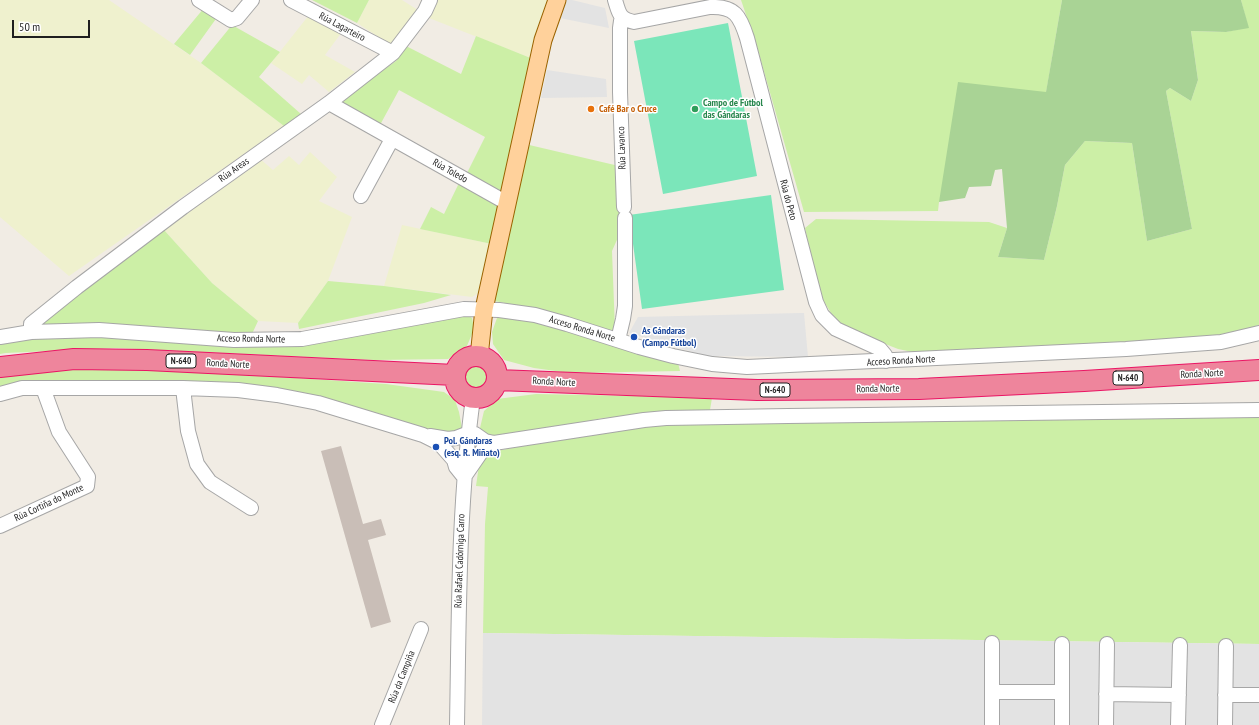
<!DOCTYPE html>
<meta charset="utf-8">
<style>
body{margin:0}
#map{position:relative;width:1259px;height:725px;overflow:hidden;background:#f1ece4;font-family:"PT Sans Narrow",sans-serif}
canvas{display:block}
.scale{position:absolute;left:12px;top:20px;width:78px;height:18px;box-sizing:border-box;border:2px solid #1f1f1f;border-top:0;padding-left:5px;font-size:12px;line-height:14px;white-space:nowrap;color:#1f1f1f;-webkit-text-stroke:3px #fff;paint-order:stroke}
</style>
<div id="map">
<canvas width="1259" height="725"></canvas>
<div class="scale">50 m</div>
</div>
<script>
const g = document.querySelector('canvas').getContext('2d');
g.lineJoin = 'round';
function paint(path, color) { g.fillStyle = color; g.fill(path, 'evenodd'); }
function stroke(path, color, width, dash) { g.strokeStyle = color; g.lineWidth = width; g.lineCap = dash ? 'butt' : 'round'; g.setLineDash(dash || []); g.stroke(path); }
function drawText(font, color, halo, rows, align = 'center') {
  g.font = font + ' "PT Sans Narrow",sans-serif'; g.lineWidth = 3; g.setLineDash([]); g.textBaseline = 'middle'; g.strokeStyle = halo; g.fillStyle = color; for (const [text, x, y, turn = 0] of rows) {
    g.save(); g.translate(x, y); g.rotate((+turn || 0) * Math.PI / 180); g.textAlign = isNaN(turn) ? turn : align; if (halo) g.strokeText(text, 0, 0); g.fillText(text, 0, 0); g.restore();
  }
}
paint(new Path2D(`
 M0 0H109L201 63 284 126 69 276 0 217Z
 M369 0H402L418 10 394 47 357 23Z
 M438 0H548L533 59 429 18Z
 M309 15 342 32 325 55 355 72 329 92 309 75 302 84 271 63Z
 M310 152 337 177 319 201 352 217 328 281 298 323 258 321 212 283 164 230 247 171 259 158 273 170 289 156 299 165Z
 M402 225 492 244 480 292 472 297 384 286Z`), '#eff1ce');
paint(new Path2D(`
 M312 0H369L357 23Z
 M741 0H1062L1046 93 939 202 938 211 804 212 757 47Z
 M1241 0H1259V325L1228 334 1148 342 922 354 898 349 845 328 831 313 820 295 805 228 816 219 989 222 1007 228 998 257 1044 260 1057 206 1065 165 1085 141 1132 143 1147 241 1192 229 1166 91 1170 88 1191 101 1198 80 1191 31 1226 32 1248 27Z
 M204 8 218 16 190 55 174 44Z
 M232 25 280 52 259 77 301 114 284 126 201 63Z
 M476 36 533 59 506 192 500 193 467 173 485 137 399 90 380 125 342 104 344 98 396 61 406 46 461 74Z
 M525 144 619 166 620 233 612 251 615 330 611 332 505 303 494 301Z
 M459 183 501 205 492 244 420 229 431 207 444 214Z
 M164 230 212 283 258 321 252 334 45 326 41 323Z
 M328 281 384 286 451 295 424 303 299 329 298 323Z
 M466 314 472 318 474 329 467 346 448 359 375 360 116 348 6 353 0 354V341L69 335 218 343Z
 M501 316 520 317 678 363 680 371 570 373 534 368 504 360 493 344 492 332 497 318Z
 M464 377a12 12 0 1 1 24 0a12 12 0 1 1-24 0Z
 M73 368 201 372 327 380 386 384 444 392 455 400 459 412 462 428 458 433 446 437 318 396 277 388 207 384 55 380 15 384 0 388V377L10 375Z
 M536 394 640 396 712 398 710 410 603 418 498 438 484 437 480 428 484 411 497 399Z
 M1259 416V644L483 633 485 524 488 487 476 486 479 465 487 453 595 431 641 425Z`), '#ccefa6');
paint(new Path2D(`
 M1062 0H1241L1249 28 1226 32 1191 31 1198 80 1191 101 1170 88 1166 91 1192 229 1147 241 1132 143 1085 141 1065 165 1057 206 1044 260 998 257 1007 228 1002 169 995 170 991 186 969 187 965 198 939 202 958 82 1046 92Z`), '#a9d395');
paint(new Path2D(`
 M728 23 757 176 663 194 634 41Z
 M771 195 784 290 642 309 629 215Z`), '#7be6ba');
paint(new Path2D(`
 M564 0H572L605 8 609 28 560 18Z
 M547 70 606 79 607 97 541 98Z
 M800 313H804L808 357 706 356 629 333 638 317Z
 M483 633 1259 644V725H482Z`), '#e3e3e3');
paint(new Path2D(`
 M341 446 363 524 381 519 386 535 368 540 391 622 371 628 321 451Z`), '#c9beb7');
const minor = new Path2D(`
 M199 0 231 20 237 18 252 0
 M291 0 393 53
 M615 0C619 13 619 19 634 22L710 7C735 6 740 16 747 38L816 302 822 315 836 329 880 349 885 355 886 361
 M622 18 621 21 620 28V92L624 207
 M329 103 507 203
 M361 196 392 139
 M31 332V324L77 287 183 207 329 103 393 53 425 11 430 0
 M0 337 31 332 99 330 234 340 302 339 464 309 499 310 535 315 567 324 639 347 673 356 712 364 747 367 1126 349 1221 342 1259 333
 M618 340 623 319 625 306V218
 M183 388 188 431 197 464 210 482 251 508
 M0 394 22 388H183L238 390 277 395 318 403 423 435 439 443 454 460 456 467 464 477
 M430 436 448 439 456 438 469 433 475 434 485 441 494 443
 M464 477 484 448 494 443 644 420 666 418 788 416 1259 410
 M0 526 87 486 88 477 59 432 43 388
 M992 692H1062
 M1106 694 1179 695
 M1225 695H1259
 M382 725 421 629
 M457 725C459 616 458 507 473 398
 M992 725V643
 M1062 725V644
 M1106 725 1107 644
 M1178 725 1180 645
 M1225 725 1226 646`);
const major = new Path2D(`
 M479 357 484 309 543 40 557 0`);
const highway = new Path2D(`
 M455 377a21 21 0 1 1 42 0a21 21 0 1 1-42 0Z
 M0 367 74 359 147 360 455 375
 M497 380 757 390 919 389 1084 381 1259 370`);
stroke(minor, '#a6a6a6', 16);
stroke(major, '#9a6300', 19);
stroke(highway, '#ea1564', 22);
stroke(minor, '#fff', 14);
stroke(major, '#ffd19b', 17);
stroke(highway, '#ee859c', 20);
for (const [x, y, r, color] of [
 [591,109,4,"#e8710a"],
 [695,109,4,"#2e9e5b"],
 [634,337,4,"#1a4fb4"],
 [436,447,4,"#1a4fb4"]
]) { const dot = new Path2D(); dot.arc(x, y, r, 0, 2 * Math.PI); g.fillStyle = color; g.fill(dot); stroke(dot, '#fff', 1.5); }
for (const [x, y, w] of [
 [181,361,30],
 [1128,378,30],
 [775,390,30]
]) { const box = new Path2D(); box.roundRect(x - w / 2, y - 7, w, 14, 3); g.fillStyle = '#fff'; g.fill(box); stroke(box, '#1f1f1f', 1); }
drawText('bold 9px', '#1f1f1f', null, [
 ["N-640",181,361],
 ["N-640",1128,378],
 ["N-640",775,390]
]);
drawText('10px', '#1f1f1f', '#fff', [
 ["Rúa Lagarteiro",342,27,28],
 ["Rúa Lavanco",622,148,-92],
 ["Rúa Areas",234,170,-35],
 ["Rúa Toledo",450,171,29],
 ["Rúa do Peto",788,200,75],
 ["Acceso Ronda Norte",582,329,17],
 ["Acceso Ronda Norte",251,339,1],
 ["Acceso Ronda Norte",901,361,-3],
 ["Ronda Norte",228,364,3],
 ["Ronda Norte",1202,374,-3],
 ["Ronda Norte",554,382,3],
 ["Ronda Norte",878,389,-1],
 ["Rúa Cortiña do Monte",49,503,-25],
 ["Rúa Rafael Cadórniga Carro",460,561,-88],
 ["Rúa da Campiña",402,677,-68]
]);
drawText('bold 10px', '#27864d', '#fff', [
 ["Campo de Fútbol",703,103],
 ["das Gándaras",703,115]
], 'left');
drawText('bold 10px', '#c56008', '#fff', [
 ["Café Bar o Cruce",599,109]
], 'left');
drawText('bold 10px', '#164399', '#fff', [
 ["As Gándaras",642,331],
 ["(Campo Fútbol)",642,343],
 ["Pol. Gándaras",444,441],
 ["(esq. R. Miñato)",444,453]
], 'left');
</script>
